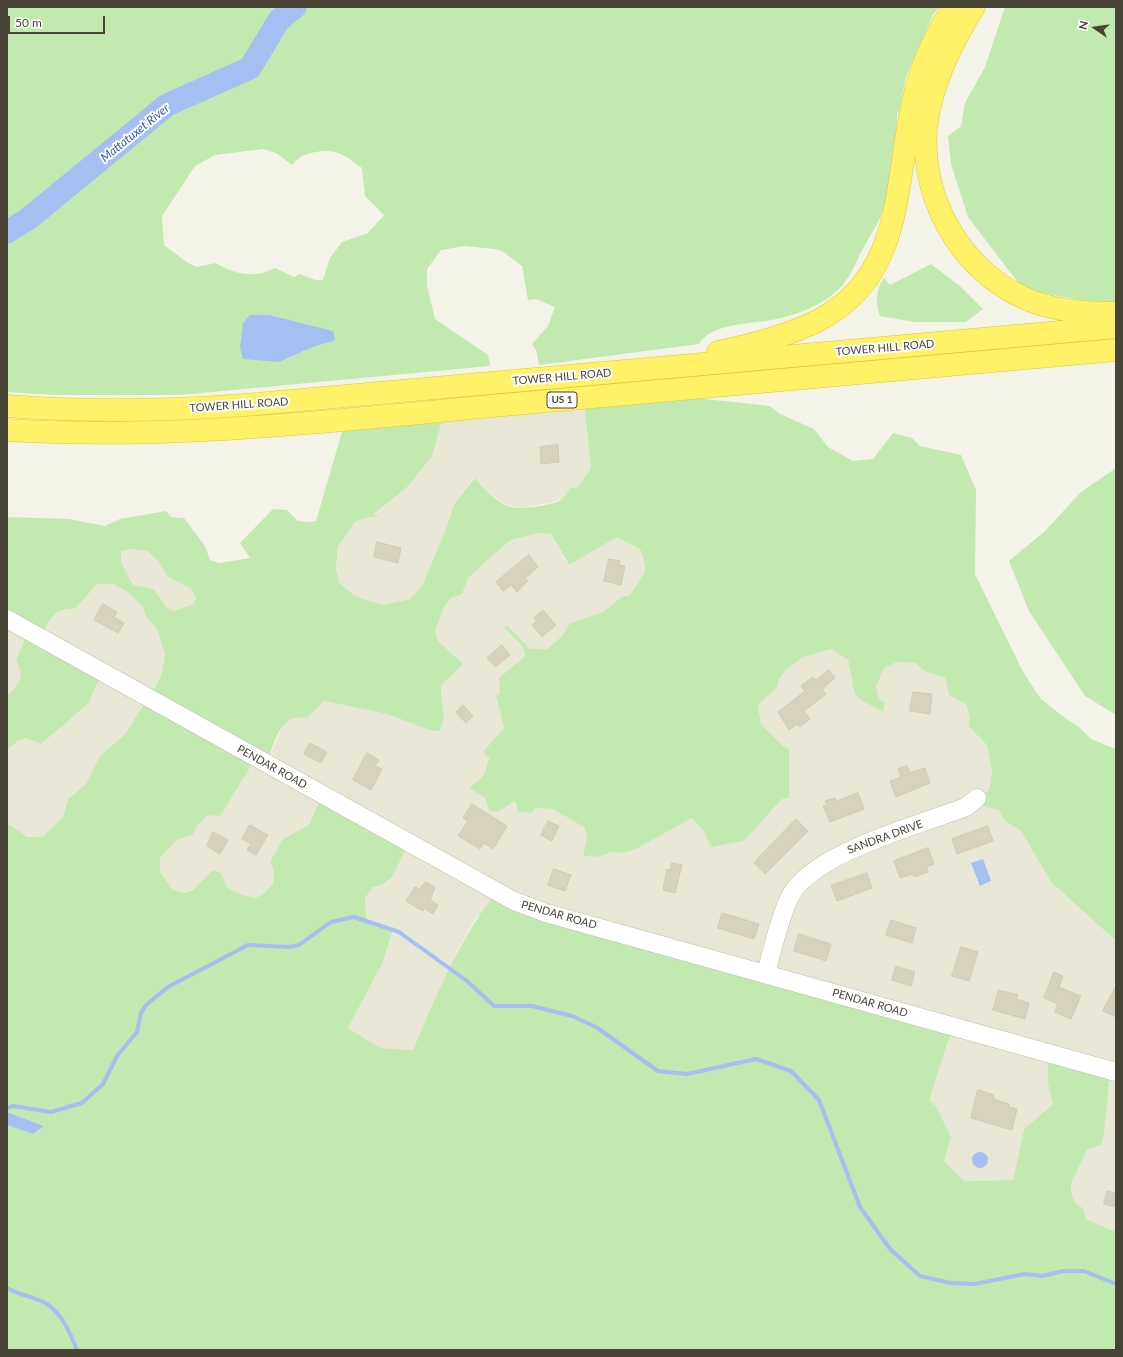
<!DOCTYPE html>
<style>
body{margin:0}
#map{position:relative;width:1123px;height:1357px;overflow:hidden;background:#f4f3e8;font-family:Lato,sans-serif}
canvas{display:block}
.frame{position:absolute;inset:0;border:8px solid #484536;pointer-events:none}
.north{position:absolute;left:1075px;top:8px;width:40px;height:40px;-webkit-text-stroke:3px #fff;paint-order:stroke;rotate:283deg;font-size:11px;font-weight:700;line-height:16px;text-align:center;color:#484536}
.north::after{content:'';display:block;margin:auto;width:14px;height:18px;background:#484536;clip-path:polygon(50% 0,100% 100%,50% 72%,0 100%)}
.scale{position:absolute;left:8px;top:16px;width:97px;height:18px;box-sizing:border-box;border:2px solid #484536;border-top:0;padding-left:5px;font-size:12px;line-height:14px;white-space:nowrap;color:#484536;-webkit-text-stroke:3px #fff;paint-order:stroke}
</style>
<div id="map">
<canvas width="1123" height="1357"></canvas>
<div class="frame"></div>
<div class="north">N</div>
<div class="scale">50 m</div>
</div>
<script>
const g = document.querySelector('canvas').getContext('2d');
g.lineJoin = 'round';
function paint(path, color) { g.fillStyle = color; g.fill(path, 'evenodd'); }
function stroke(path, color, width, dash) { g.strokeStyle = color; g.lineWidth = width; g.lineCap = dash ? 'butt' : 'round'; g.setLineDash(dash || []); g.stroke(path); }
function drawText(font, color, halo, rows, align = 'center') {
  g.font = font + ' Lato,sans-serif'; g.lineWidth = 4; g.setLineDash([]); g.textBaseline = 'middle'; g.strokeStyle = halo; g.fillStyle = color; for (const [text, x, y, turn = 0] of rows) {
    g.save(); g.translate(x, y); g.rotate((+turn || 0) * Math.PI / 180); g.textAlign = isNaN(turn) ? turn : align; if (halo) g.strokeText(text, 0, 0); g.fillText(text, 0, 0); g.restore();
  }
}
paint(new Path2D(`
 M584 402 591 468 578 487 570 489 564 497 557 501 523 508 506 505 484 489 474 478 454 504 447 526 423 584 410 599 382 605 354 596 339 583 336 568 338 547 355 522 368 517 377 516 374 515 407 487 443 417Z
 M540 533 551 534 566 562 569 564 617 537 640 549 647 566 643 578 636 584 630 595 621 597 603 612 570 623 562 636 547 649H530L507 625 504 628 523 647 525 656 499 678 500 693 496 696 504 728 484 752 489 757 484 775 469 788 485 798 498 812 514 801 517 805 536 808 553 809 585 828 587 838 583 856 598 857 612 852 624 853 636 849 692 818 703 830 711 846 744 841 782 799 783 746 761 724 758 705 777 688 779 679 786 670 803 657 832 648 848 660 854 691 883 712 885 702 879 699 876 687 884 668 897 662 915 663 924 671 945 678 949 695 966 704 970 718 968 726 987 745 992 771 989 790 976 798 972 803 998 810 1005 821 1021 831 1051 882 1116 941V1232L1086 1219 1083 1208 1075 1203 1071 1191V1184L1087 1149 1101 1145 1104 1134 1110 1074 1048 1084 1053 1104 1024 1129 1013 1180 963 1181 944 1161 951 1137 936 1106 928 1100 953 1027 477 916 457 951 413 1050 380 1048 348 1028 383 962 394 928 384 930 375 926 366 918 365 898 373 887 384 884 309 826 283 839 270 861 274 871V883L262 895 255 898 237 893 227 887 221 873 214 870 193 890 187 893 173 890 160 872V858L177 840 193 835 196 827 252 758 267 762 283 726 288 719 299 717 306 719 324 701 387 714 429 730 444 718 441 690 442 685 463 664 438 641 435 631 444 607 451 598 462 593 468 578 510 540Z
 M133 549 147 551 158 561 167 576 191 589 196 598 193 604 174 611 166 607 154 589 133 585 121 562V551Z
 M97 584H113L128 591 143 607 146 617 157 629 165 654 162 674 152 693 145 700 125 734 100 756 86 784 68 799 63 817 42 837H27L7 823V750L18 741 26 738 41 744 88 704 41 634 53 615 65 608 75 609Z
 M7 621 27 634 20 668 21 679 14 689 7 695Z`), '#e8e7d6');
paint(new Path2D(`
 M7 7H939L933 15 906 77 899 112 897 113C897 146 894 187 880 218 875 229 868 239 862 250 855 264 849 280 837 291 822 305 798 314 777 319 754 324 712 322 699 344L539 365 536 350 532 344 548 326 555 307 536 299 528 300 522 266 502 251 495 249 465 246 441 250 427 269V286L435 319 488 355 490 366 180 395H57L7 392ZM263 149 276 153 292 165C300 156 304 154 316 152 338 148 345 156 362 168L365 196 384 215 368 233 342 242 330 258 323 280H315L300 274 294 277 275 268C256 279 233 274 216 263L197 267 188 263 164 245 162 216 195 166 215 155ZM250 315H270L332 331 334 341 315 346 279 362Z
 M1005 7H1116V307L1023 289 968 217 951 164 948 136 961 126 965 103 985 67Z
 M931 264 961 287 983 309 966 322H915L880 316C875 305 876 289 884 278L890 285Z
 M677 396 770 406 780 414 814 429 828 447 853 461 873 459 893 433 912 438 920 446 961 455 976 490 975 574 1023 672 1041 699 1069 721 1078 726 1091 739 1116 749V941L1051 882 1021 831 1005 821 998 810 972 803 989 790 992 771 987 745 968 726 970 718 966 704 949 695 945 678 924 671 915 663 897 662 884 668 876 687 879 699 885 702 883 712 858 698 854 691 848 660 832 649 803 657 786 670 779 679 777 688 758 705 761 724 783 746 789 749V798L782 799 744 841 711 847 703 830 692 818 636 849 624 853 612 852 598 857 583 856 587 838 585 828 553 809 536 808 531 813 517 811V805L514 801 498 812 489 810 485 798 469 788 484 775 489 758 483 752 504 728 496 696 500 693 499 678 525 656 523 647 504 628 507 625 530 649H547L562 636 570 623 603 612 621 597 630 595C643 572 651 578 640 549L617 537 569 565 551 534 540 533 510 540 468 578 462 594 451 598 444 607 435 631 438 641 463 664 442 685 441 690 444 718 440 731 429 730 387 714 324 701 306 719C281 710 274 745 267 762L252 759 249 769 220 816 207 815 196 827 193 835 177 840 160 858V872L173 890 186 893 193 890 213 870 221 873 227 887 237 893 255 898 262 895 274 883V871L270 861 283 839 309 825 321 798 407 846 393 875 384 884 373 887 365 898 366 918C375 927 381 931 394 927L383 962 348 1028 380 1048 413 1050C437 995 458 940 496 893L953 1026 929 1100 936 1106 951 1137 944 1161 964 1181 1013 1180 1024 1129 1053 1104 1048 1084V1053L1110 1074 1104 1134 1101 1145 1087 1150 1071 1184V1191L1075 1203 1083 1208 1086 1219 1116 1232V1350H7V1125L33 1134 44 1126 7 1112V823L27 837H42L63 817 68 799 86 784 100 756 125 734 146 700 152 693 162 674 165 654 157 629 146 617 143 607 128 592 113 584H97L75 609C55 607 51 619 41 634L101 674 88 704 41 744 26 738 18 741 7 750V695C20 685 25 675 16 661L27 634 7 621V517L69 519 105 526 120 519 166 511 171 517 184 518 205 546 210 560 220 563 250 558 240 543 273 509 287 510 298 521 310 522 316 521 344 425 443 417 432 456 407 487 374 514 378 517H368L355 522 338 547 336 568 339 583 355 596 382 605 410 599 423 584 447 526 454 504 475 478C483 488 493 498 505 505 516 511 545 506 557 502 563 499 566 494 570 488L578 487 591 468 584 402ZM133 549 147 551 158 561 167 576 191 589 196 598 193 604 174 611 166 607 154 589 133 585 121 562V551Z
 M1116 468V715L1085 696 1029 611 1009 561 1045 531 1081 492Z`), '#c2e9b0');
paint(new Path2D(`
 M250 315H270L333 331 335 338 334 341 315 346 279 362 243 359 240 347 243 323Z
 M983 859 991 881 980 886 971 863Z
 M7 1112 44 1126 33 1134 7 1125Z
 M972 1160a8 8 0 1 1 16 0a8 8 0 1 1-16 0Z`), '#a4bff1');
stroke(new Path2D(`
 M7 1108 13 1106 51 1112 82 1103 103 1084 117 1056 137 1032 141 1013 146 1005 168 987 248 945 289 947 299 945 331 922 354 917 399 932 467 981 494 1006H532L572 1016 596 1027 658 1071 687 1074 756 1059 791 1071 819 1100 860 1207 890 1249 920 1276 951 1283 975 1284 1024 1274 1042 1276 1063 1271H1084L1116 1284
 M7 1288C19 1295 38 1298 47 1304 63 1315 70 1333 77 1350`), '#a4bff1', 4);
stroke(new Path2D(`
 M7 232 28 219 167 105 250 68 279 20 295 7`), '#a4bff1', 23);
const building = new Path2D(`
 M558 445 559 462 541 464 540 447Z
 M377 542 401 548 398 563 374 557Z
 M529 555 538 567 525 578 528 581 517 592 511 585 503 591 496 582Z
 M609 559 620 561 619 565 625 566 621 585 604 581Z
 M103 604 117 612 114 617 124 623 118 633 94 620Z
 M543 610 556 625 542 637 532 625 537 621 534 618Z
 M502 645 510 655 495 667 487 658Z
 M829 670 835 678 822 689 826 694 804 711 810 719 800 727 797 724 789 730 778 712 805 691 801 686 813 677 816 680Z
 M913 692 932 694 930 714 910 711Z
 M463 705 473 716 466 723 456 713Z
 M310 743 327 752 321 763 304 754Z
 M367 753 379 760 375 766 382 769 371 790 353 780Z
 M907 766 910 773 925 768 930 783 896 797 890 781 901 777 898 769Z
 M858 793 864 809 830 822 823 806 827 805 825 801 835 798 836 801Z
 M472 804 507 826 493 849 484 843 480 849 458 836 468 821 463 818Z
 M796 819 808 831 765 874 754 863Z
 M548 821 559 826 552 841 541 835Z
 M250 825 268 835 256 855 247 850 251 844 242 839Z
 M988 826 993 841 957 854 952 839Z
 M213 832 228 840 220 854 207 846Z
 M928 848 934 864 927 867 928 872 914 877 913 874 900 878 894 861Z
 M672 863 682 865 675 893 663 890 667 869 670 870Z
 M554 869 571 875 565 891 548 885Z
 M867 873 872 888 837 901 831 886Z
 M426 882 435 887 430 900 438 905 433 914 424 908 423 911 406 901 415 887 419 889Z
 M722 913 759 924 754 939 718 928Z
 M891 920 916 928 912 943 886 935Z
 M799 934 831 944 826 961 794 951Z
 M961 947 978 952 969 981 952 976Z
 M896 966 915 972 911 986 892 980Z
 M1054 972 1063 976 1059 987 1081 996 1071 1019 1055 1012 1058 1004 1044 998Z
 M1116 986V1017L1103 1011Z
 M999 990 1018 995 1016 999 1029 1003 1025 1019 993 1010Z
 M978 1090 994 1095 993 1099 1009 1104V1107L1017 1109 1012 1130 971 1118Z
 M1107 1191 1116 1193V1207L1104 1204Z`);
paint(building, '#d6d2bd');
stroke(building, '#d1ccb0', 1);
const minor = new Path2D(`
 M7 619 514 901 546 913 1116 1072
 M766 973C772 951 781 912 792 893 817 852 921 824 966 807L977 798`);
const highway = new Path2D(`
 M974 7C952 42 933 80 927 121 917 192 958 268 1024 298 1053 311 1085 313 1116 313
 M718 352C752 345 788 336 819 320 906 275 894 180 914 98 921 66 935 34 954 7
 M7 406C87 412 165 411 245 405L1116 327
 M7 430C169 440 331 421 492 406 700 388 908 369 1116 350`);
stroke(minor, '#c0beaa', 19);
stroke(highway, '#dfc937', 23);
stroke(minor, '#fff', 18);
stroke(highway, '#fff168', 22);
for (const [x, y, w] of [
 [562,400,30]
]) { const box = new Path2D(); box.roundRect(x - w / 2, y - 8, w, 16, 3); g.fillStyle = '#fff'; g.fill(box); stroke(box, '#484536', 1); }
drawText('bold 10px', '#484536', null, [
 ["US 1",562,400]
]);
drawText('11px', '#484536', '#fff', [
 ["TOWER HILL ROAD",885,348,-5],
 ["TOWER HILL ROAD",562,377,-5],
 ["TOWER HILL ROAD",239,405,-4],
 ["PENDAR ROAD",272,767,29],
 ["SANDRA DRIVE",885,837,-20],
 ["PENDAR ROAD",559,915,16],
 ["PENDAR ROAD",870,1003,16]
]);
drawText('italic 12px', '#2e5cb5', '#fff', [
 ["Mattatuxet River",135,133,-39]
]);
</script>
